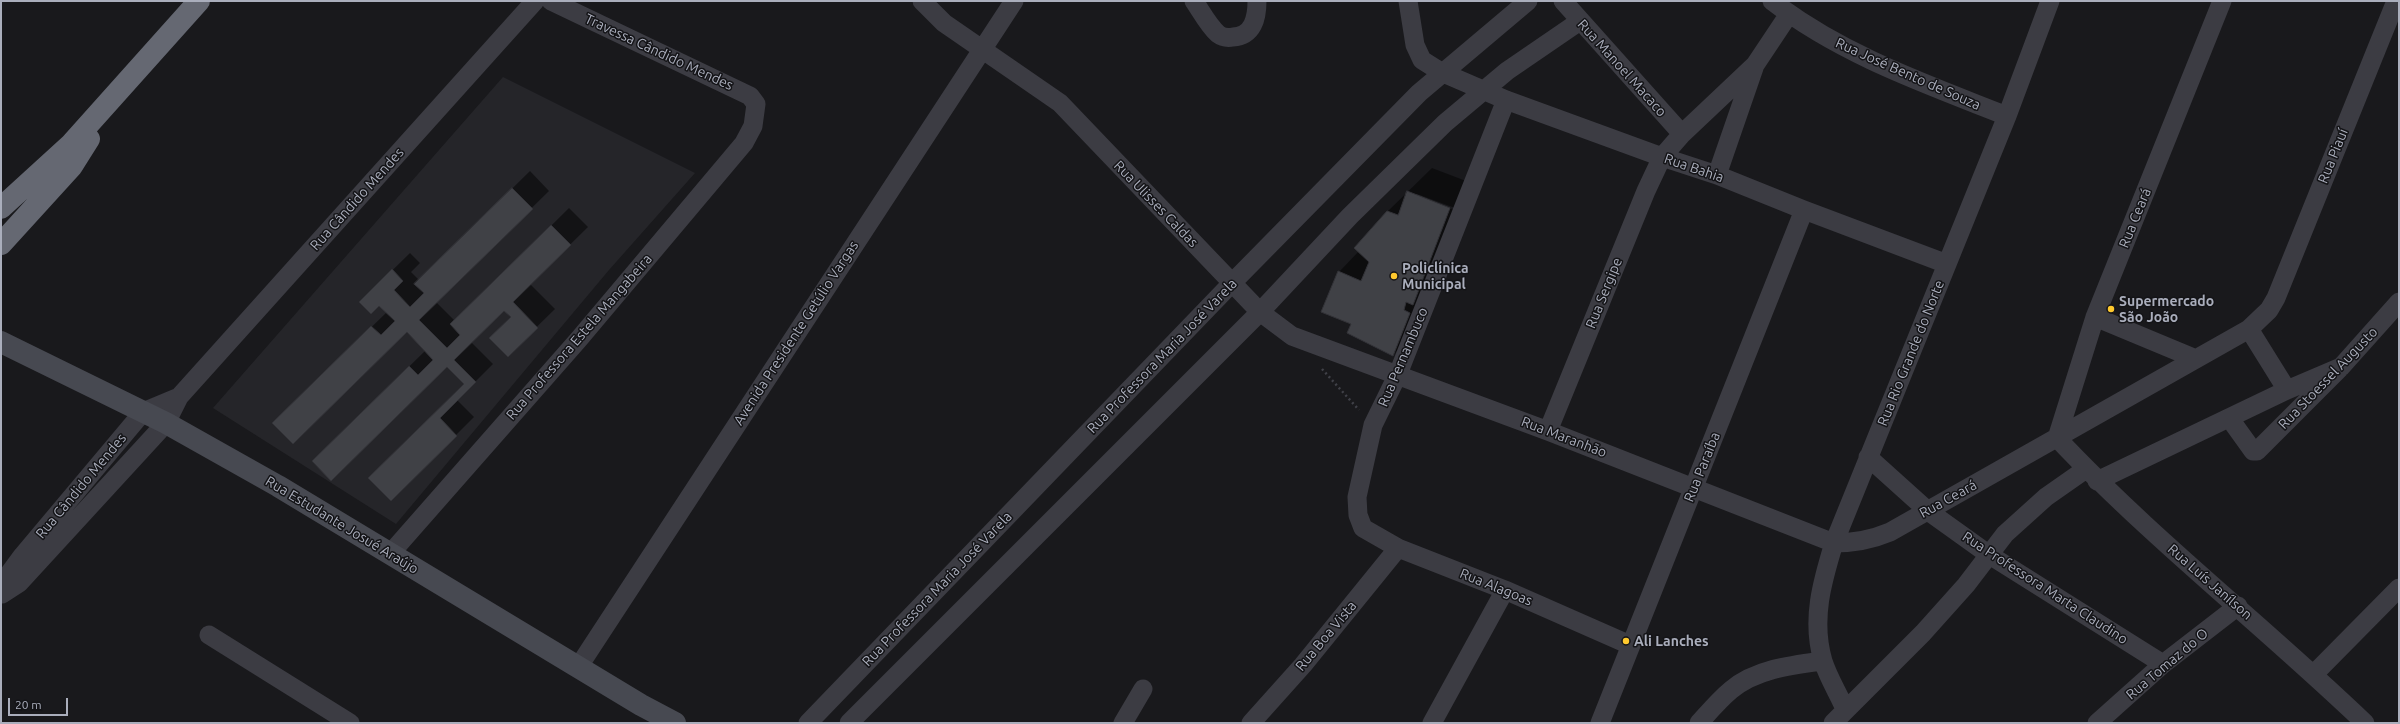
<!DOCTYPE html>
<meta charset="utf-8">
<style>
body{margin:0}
#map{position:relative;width:2400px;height:724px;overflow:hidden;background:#19191c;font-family:Ubuntu,sans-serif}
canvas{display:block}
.frame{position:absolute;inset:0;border:2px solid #aaaebc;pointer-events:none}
.scale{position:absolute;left:8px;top:698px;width:60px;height:18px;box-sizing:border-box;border:2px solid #aaaebc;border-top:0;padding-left:5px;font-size:12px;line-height:14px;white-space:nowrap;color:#aaaebc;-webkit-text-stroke:3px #141417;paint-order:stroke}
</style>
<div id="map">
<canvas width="2400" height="724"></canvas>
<div class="frame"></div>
<div class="scale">20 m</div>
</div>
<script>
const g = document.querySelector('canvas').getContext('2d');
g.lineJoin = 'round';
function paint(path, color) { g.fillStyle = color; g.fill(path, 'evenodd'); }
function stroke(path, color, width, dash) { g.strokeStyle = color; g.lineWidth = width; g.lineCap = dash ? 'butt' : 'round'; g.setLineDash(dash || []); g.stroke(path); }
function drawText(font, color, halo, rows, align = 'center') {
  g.font = font + ' Ubuntu,sans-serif'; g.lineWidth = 3; g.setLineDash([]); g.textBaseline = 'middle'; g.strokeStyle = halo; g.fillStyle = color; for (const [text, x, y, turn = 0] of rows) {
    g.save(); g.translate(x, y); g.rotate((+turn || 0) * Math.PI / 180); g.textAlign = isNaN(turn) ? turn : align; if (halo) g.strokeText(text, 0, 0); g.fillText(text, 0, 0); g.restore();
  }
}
paint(new Path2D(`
 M503 77 695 173 609 270 396 524 213 408Z`), '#252529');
paint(new Path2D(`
 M1432 168 1474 184 1417 331 1393 355 1339 272 1359 251 1387 212ZM1417 194 1455 208V210L1416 196Z
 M530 171 549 191 436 302 455 321 569 208 588 227 530 284 555 309 508 355 512 317 504 309 471 342 493 364 457 400 474 417 391 500 369 478 465 384 447 366 330 444 426 350 407 331 291 405 387 312 379 304 360 302 410 253 420 263 411 272 419 280Z`), '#0007');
const building = new Path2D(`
 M512 188 533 209 419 320 447 348 460 335 450 324 551 225 571 245 513 302 538 328 508 357 489 338 511 317 504 311 454 360 476 382 440 418 457 436 391 501 368 478 464 384 447 367 331 481 312 461 409 366 418 375 433 360 407 332 293 444 272 423 371 326 381 335 395 321 379 306 371 314 359 302 392 269 403 281 394 290 410 307 424 293 414 284Z
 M1407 191 1450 208 1413 305 1406 302 1404 310 1410 313 1393 356 1347 333 1351 324 1321 312 1338 271 1361 281 1369 262 1354 248 1387 211 1398 215Z`);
paint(building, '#404146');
stroke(building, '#333338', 1);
stroke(new Path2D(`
 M1322 369 1359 410`), '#404148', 2.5, [2, 3]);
stroke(new Path2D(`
 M922 1 944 23 1060 103 1260 312 1292 336 1548 431 1834 543C1854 543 1871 540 1890 532L2249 329 2269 310 2276 298 2396 1
 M1194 1C1201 11 1208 25 1218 34 1222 37 1228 38 1233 37 1253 36 1257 18 1257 1
 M1408 1 1415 45 1422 60 1441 72 1506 100 1662 157 1717 175 1804 210 1947 264
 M1563 1 1682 134
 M1772 1C1842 55 1926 84 2007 116
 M2222 1 2095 317 2057 438C2153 540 2264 626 2365 723
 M1506 100 1398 374 1373 425 1357 497 1358 515 1363 528 1398 548 1505 590 1630 645
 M1717 175 1754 68
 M2095 317 2196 359
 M2249 329 2287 390
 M2230 419 2253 451H2257L2341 367 2399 302
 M1548 431 1646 191 1662 157 1682 134 1755 65 1789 14
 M1868 457 1928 511 1988 554 2163 664
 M2097 481 2287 390 2341 367
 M390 554 579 339 744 143 753 126 756 104 750 96 551 1
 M1 594 9 574 23 555 143 412 179 397
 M2 594 19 583 166 423 179 397 535 1
 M209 635 350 723
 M579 666 1014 1
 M2314 674 2399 588
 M1845 709C1838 693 1828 677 1823 661 1811 620 1822 582 1834 543L2007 116 2050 1
 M808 723 1232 283 1419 93 1528 1
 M849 723 1260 312 1350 216 1445 123 1507 71 1580 21
 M1123 723 1143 689
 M1251 723 1303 665 1398 548
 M1432 723 1505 590
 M1600 723 1804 210
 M1699 723C1709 712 1719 700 1731 690 1756 669 1792 665 1823 661
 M1833 723 1923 633 1966 585 2005 534 2046 497 2086 469
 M2097 723 2163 664 2238 606`), '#3c3c43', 19);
stroke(new Path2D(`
 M1 342 166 423 278 486 641 705 675 723`), '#474951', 22);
stroke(new Path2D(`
 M1 208 71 144 199 1
 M1 244 72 166 89 139`), '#656872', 22);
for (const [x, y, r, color] of [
 [1394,276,4,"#ffc92e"],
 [2111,309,4,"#ffc92e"],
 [1626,641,4,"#ffc92e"]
]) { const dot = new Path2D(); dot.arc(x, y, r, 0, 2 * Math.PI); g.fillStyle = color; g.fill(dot); stroke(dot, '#141417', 1.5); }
drawText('14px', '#aaaebc', '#141417', [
 ["Travessa Cândido Mendes",659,52,25],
 ["Rua Manoel Macaco",1622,68,48],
 ["Rua José Bento de Souza",1908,74,24],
 ["Rua Piauí",2333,156,-68],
 ["Rua Bahia",1694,168,19],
 ["Rua Cândido Mendes",357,199,-48],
 ["Rua Ulisses Caldas",1156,204,46],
 ["Rua Ceará",2135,218,-68],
 ["Rua Sergipe",1604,293,-68],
 ["Avenida Presidente Getúlio Vargas",796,333,-57],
 ["Rua Professora Estela Mangabeira",579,337,-49],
 ["Rua Rio Grande do Norte",1911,353,-68],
 ["Rua Professora Maria José Varela",1162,356,-46],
 ["Rua Pernambuco",1403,357,-67],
 ["Rua Stoessel Augusto",2328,378,-46],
 ["Rua Maranhão",1564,437,21],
 ["Rua Paraíba",1702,467,-68],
 ["Rua Cândido Mendes",81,486,-50],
 ["Rua Ceará",1948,499,-29],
 ["Rua Estudante Josué Araújo",342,525,31],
 ["Rua Luís Janílson",2210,582,41],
 ["Rua Alagoas",1496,587,22],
 ["Rua Professora Marta Claudino",2045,588,33],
 ["Rua Professora Maria José Varela",937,589,-46],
 ["Rua Boa Vista",1326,636,-50],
 ["Rua Tomaz do O",2167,664,-40]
]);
drawText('bold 14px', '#aaaebc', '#141417', [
 ["Policlínica",1402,268],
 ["Municipal",1402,284],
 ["Supermercado",2119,301],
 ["São João",2119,317],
 ["Ali Lanches",1634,641]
], 'left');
</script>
